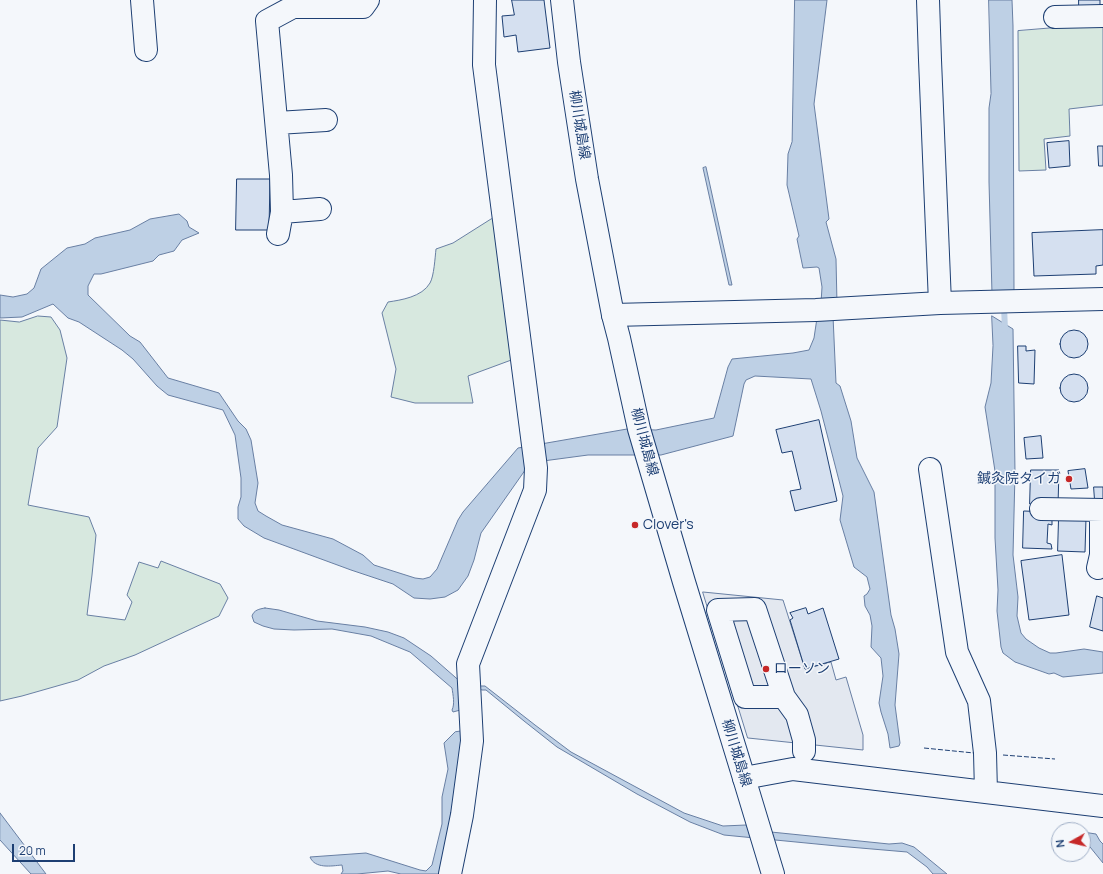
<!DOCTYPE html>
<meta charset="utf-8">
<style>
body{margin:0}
#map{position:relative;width:1103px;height:874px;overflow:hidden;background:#f4f7fb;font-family:Manrope,sans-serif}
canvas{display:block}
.north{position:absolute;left:1051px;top:822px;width:40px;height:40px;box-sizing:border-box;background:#f4f7fb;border:1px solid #9eadc5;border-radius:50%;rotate:262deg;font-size:11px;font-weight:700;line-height:16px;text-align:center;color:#1d3f73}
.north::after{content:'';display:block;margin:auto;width:14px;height:18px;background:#c62828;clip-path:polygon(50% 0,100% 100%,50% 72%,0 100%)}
.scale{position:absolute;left:12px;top:844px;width:63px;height:18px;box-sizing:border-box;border:2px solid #1d3f73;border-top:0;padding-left:5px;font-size:12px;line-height:14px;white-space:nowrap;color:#1d3f73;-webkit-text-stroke:3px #f4f7fb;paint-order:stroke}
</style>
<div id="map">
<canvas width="1103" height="874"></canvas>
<div class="north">N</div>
<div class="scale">20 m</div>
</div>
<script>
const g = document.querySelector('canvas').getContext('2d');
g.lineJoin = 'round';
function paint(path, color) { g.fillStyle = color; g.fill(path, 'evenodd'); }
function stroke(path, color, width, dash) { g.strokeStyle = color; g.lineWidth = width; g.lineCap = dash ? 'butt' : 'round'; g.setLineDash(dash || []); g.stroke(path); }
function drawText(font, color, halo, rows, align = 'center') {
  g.font = font + ' Manrope,"Noto Sans JP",sans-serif'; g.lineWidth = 3; g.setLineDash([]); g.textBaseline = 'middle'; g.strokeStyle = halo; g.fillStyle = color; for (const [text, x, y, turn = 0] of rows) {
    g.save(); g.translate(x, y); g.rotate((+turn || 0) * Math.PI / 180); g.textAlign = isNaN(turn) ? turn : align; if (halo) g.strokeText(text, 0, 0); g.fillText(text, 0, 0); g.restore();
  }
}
const green = new Path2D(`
 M1103 24V105L1069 109 1070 136 1044 139 1046 170 1019 171 1018 31Z
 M497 218 514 359 468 376 473 403H415L391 397 396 369 382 313 388 302C401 300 422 297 430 283 434 276 435 258 436 249L453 243 491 219Z
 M38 316 51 317 60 330 67 358 57 427 38 448 28 505 89 517 96 535 92 575 87 615 125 620 132 602 127 595 139 562 158 568 161 561 220 584 228 598 219 616 135 655 104 666 78 680 22 696 0 701V320L19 322Z`);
paint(green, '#d7e8df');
stroke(green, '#687fa3', 1);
const parking = new Path2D(`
 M703 592 783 600 805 669 831 662 836 680 846 677 863 735V750L748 738Z`);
paint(parking, '#e3e8f0');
stroke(parking, '#687fa3', 1);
const water = new Path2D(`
 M795 0H827L814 104 829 219 826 222 836 259 837 304 833 316 836 383 840 386 851 421 857 458 874 492 891 615 895 629 899 654 895 705 900 743 899 746 890 748 888 734 881 712 879 703 883 676 881 658 871 647 872 626 870 615 865 606 864 596 867 594 870 589 867 577 854 567 840 520 843 496 821 411 811 379 755 376 746 380 744 384 733 436 661 455H588L528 463V466L481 533 474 560 468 576 458 590 445 597 430 599 414 598 393 584 351 570 264 538 244 526 238 519V507L241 497V478L235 435 223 410 168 395 157 386 133 359 122 350 79 322 68 318 53 304 22 317 0 318V295L13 297 27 294 34 288 41 269 67 248 85 244 95 238 130 230 150 219 179 214 187 221 189 227 199 233 182 240 174 251 159 255 153 261 101 274H94L88 286V295L130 336 140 342 168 378 219 393 238 421 246 429 251 440 258 483 255 503 258 511 266 516 282 525 333 539 363 555 374 565 415 578 423 579 430 577 437 569 458 520 463 512 518 448 627 429 656 430 714 418 728 367 732 359 793 353 809 350 814 338 817 318 821 303 822 287 819 268 817 267 803 268 797 239 799 236 787 185 788 154 792 142Z
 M989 0H1012L1013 26 1014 291 992 294 989 182V108L991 94Z
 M706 167 732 285H729L703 168Z
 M992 316 1013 329 1015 473 1013 555 1018 597 1017 616 1021 633 1026 639 1039 648 1050 653H1056L1084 649 1103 652V673L1063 677 1054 673 1049 674 1015 662 1003 653 1001 647 997 611 998 590 995 538V471L985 407 991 383 993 346Z
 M265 608 279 610 317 621 365 627 388 632 404 638 431 656 463 684 464 709 453 712 452 710C455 704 453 695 452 688L410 652 405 650 371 636 332 629 294 630 274 629 263 626 254 622 252 616C254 610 259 609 265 608Z
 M480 686H485L535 725 571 752 684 813 723 826 746 825 771 832 889 844 902 843 914 847 947 874H933L927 867 907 852 837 846 724 835 690 822 637 794 557 747 524 721 486 690H482L479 689Z
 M464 731 442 874H401L388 871 357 874H341L343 871 342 865C331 866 315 869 310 857L366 853 420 870 426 871 432 865 442 824V797L448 769 444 743 455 732Z
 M0 813 46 874H31L0 840Z
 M1083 832 1096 834 1100 841 1103 844V863L1086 842Z`);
paint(water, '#bed0e5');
stroke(water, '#687fa3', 1);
stroke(new Path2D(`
 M1004 306 1005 330`), '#bed0e5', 6);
const building = new Path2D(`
 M512 0H544L550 48 518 52 516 35 504 37 502 16 514 15Z
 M1079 0H1100V11H1079Z
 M1069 141 1070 166 1049 168 1047 143Z
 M1098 146H1103V166H1099Z
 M237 179H270L269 230H236Z
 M1103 230V265L1096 266V274L1034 276 1032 233Z
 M1060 344a14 14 0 1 1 28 0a14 14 0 1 1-28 0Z
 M1018 346H1026V351L1035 350 1034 384 1019 383Z
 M1060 388a14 14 0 1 1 28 0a14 14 0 1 1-28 0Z
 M819 420 837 501 795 511 790 491 801 489 792 451 782 453 776 430Z
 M1041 436 1043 458 1026 459 1024 438Z
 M1085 469 1088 488 1071 489 1068 471Z
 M1031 470H1059L1058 505 1030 504Z
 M1094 487H1103V501H1095Z
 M1024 511 1052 512V525L1048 524 1047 543 1051 544 1052 549 1023 548Z
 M1059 517 1086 518 1085 552 1058 551Z
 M1062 555 1069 615 1029 620 1021 561Z
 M1097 596 1103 598V631L1090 627Z
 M806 608 808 614 823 608 839 659 805 669 790 620 793 618 790 613Z`);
paint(building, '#d5e0f0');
stroke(building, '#1d3f73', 1);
const minor = new Path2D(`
 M142 0 146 50
 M928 0 930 60 940 303
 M1055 17 1103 16
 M277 123 326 120
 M282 212 320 209
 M278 234 282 212 281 175 267 21 293 7H363L368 0
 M613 315 816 310 940 303 1103 299
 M930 469 957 652 979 701 985 753 986 792
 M1041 509 1103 510
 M1098 568 1101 555V510
 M784 697H745L718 610 755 609 784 697 797 715 804 740V751
 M744 778 793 769 1103 806
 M450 874 462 815 472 741 468 664 535 490 536 468 484 65 485 0`);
const major = new Path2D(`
 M562 0 569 62 587 179 613 315 619 338 639 429 684 582 744 778 773 874`);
stroke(minor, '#1d3f73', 24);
stroke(major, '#1d3f73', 24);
stroke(minor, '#f4f7fb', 22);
stroke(major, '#f4f7fb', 22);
stroke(new Path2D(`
 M924 748 974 753
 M1003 755 1055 759`), '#1d3f73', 1, [5, 2]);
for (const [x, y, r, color] of [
 [1069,479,4,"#c62828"],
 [635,525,4,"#c62828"],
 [766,669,4,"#c62828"]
]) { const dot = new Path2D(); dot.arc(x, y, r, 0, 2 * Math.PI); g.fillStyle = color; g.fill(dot); stroke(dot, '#f4f7fb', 1.5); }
drawText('14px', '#1d3f73', '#f4f7fb', [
 ["柳川城島線",579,125,81],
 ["柳川城島線",644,442,75],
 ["柳川城島線",736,753,73]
]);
drawText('14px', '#1d3f73', '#f4f7fb', [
 ["鍼灸院タイガ",1061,479,"right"],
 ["Clover's",643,525],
 ["ローソン",774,669]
], 'left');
</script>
